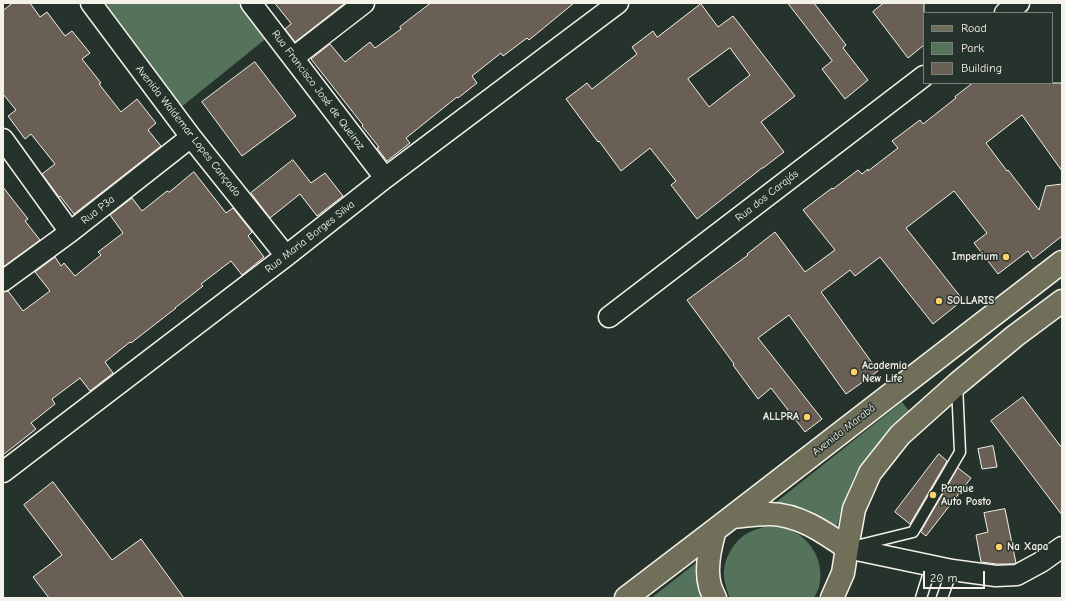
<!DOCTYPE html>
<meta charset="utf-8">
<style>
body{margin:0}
#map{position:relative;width:1065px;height:601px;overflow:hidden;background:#26332d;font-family:"Comic Neue",sans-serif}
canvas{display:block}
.frame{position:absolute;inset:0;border:4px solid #f4f1e8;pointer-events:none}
.legend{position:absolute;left:923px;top:12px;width:130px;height:72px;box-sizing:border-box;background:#26332d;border:1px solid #787f78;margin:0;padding:5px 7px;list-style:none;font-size:12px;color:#f4f1e8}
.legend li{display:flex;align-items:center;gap:8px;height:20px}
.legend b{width:20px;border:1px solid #787f78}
.scale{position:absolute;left:923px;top:571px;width:62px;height:18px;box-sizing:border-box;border:2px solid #f4f1e8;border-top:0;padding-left:5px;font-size:12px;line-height:14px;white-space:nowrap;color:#f4f1e8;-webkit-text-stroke:3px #26332d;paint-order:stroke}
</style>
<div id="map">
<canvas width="1065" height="601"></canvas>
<div class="frame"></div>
<ul class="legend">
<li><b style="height:5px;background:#706f59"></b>Road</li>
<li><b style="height:11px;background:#55725a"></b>Park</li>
<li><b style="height:11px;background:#6a5f55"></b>Building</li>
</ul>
<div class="scale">20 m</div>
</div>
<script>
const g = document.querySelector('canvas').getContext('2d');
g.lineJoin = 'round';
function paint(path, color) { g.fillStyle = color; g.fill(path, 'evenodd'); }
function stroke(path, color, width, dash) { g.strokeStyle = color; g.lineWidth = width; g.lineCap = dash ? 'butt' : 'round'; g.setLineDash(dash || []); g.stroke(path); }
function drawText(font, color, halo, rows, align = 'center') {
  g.font = font + ' "Comic Neue",sans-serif'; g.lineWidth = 3; g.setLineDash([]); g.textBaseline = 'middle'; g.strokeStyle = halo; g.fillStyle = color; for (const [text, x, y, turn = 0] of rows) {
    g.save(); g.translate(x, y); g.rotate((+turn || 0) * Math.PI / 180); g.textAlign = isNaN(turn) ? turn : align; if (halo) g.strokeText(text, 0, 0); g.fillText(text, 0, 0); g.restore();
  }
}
paint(new Path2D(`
 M100 3H242L268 37 180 108Z
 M902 402 910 412 888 432 855 475 846 497 835 532 825 520 808 511 775 503Z
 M767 526C772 527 777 526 782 527 808 533 826 560 819 587 818 590 816 594 814 598H730C727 590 723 580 724 571 725 555 737 537 752 531 756 529 762 528 767 526Z
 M701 559 698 584 704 598H651Z`), '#55725a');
const building = new Path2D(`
 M13 3H30L40 17 47 12 65 36 72 31 90 53 82 59 101 83 99 84 121 112 137 99 156 123 148 130 161 146 74 214 60 196 59 197 42 174 55 164 31 134 25 139 8 116 16 110 3 94V11Z
 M275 3H345L295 42 285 29 291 24Z
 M431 3H574L529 40 527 38 503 56 501 53 472 76 477 83 458 98 457 97 406 138 410 143 387 161 377 148 379 147 362 126 363 125 311 59 330 44 345 62 370 42 375 48 401 29 400 27Z
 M788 3H814L846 45 843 48 868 80 845 99 822 69 832 61Z
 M884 3H924V45L908 58 873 12Z
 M701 4 718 27 733 16 795 96 761 122 784 152 763 168H762L697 219 671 185 676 181 650 148 621 171 599 141 598 142 566 99 587 83 592 89 637 54 632 47 653 31 657 37ZM730 48 750 75 709 107 688 79Z
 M255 62 296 116 242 156 202 102Z
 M973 83H1062V171L1022 115 986 143 1007 171 1008 170 1039 210 1046 186 1062 184V236L1033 259 1028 251 998 274 974 243 987 233 954 191 906 228 963 300 933 324 880 257 855 276 850 270 821 292 878 371 846 394 789 315 758 338 822 419 805 432 771 388 758 399 733 365 734 364 687 300 748 255 747 254 775 232 805 272 835 250 803 210 832 188 833 189 858 170 862 174 868 169V171L898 148 892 141 920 120 923 124 956 98 955 97Z
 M293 160 311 183 325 173 343 196 317 216 300 194 270 218 251 193Z
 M194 172 226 213 233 208 252 232 248 236 264 257 242 275 231 261 201 284 203 286 175 308H176L131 343 130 342 105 362 113 373 90 391 80 378 52 399 55 404 31 423 36 429 3 455V292L8 291 23 311 50 291 35 272 55 257 61 266 64 263 75 276 101 255 98 252 123 233 110 215 132 198 142 211 167 191 169 192Z
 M3 187 28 219 25 221 40 240 3 267Z
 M1023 397 1062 448V515L991 421Z
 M993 446 997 467 982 469 978 449Z
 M939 454 947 461 910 524 895 512Z
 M958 468 971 478 926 536 921 532Z
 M53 482 112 560 141 539 184 598H49L33 577 62 555 24 505Z
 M1005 509 1016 563 1014 564H997L981 562 976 535 988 532 984 513Z`);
paint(building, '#6a5f55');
stroke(building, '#f4f1e8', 1);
const service = new Path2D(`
 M856 546 913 532 960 452 957 385
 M921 598 931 566
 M942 598 952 570`);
const minor = new Path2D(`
 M91 3 191 137 286 256
 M251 3 385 178
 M1005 13 1019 3
 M293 58 364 3
 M3 139 70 232
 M3 281 70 232 191 137
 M609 317 924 76
 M3 472 286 256 385 178 618 3
 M847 548 952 570 996 576 1017 575 1041 562 1062 547`);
const primary = new Path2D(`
 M732 517C744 516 757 514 769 514 798 514 824 532 847 548
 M626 598 715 530 1062 262
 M715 598C713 594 711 590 710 586 705 569 710 547 715 530
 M832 598 843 573 847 548 854 509 870 473 900 435 957 384 1015 336 1062 301`);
stroke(service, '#f4f1e8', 13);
stroke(minor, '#f4f1e8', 23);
stroke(primary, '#f4f1e8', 25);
stroke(service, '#26332d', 10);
stroke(minor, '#26332d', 20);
stroke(primary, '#706f59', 22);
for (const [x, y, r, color] of [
 [1006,257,4,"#ffd166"],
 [939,301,4,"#ffd166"],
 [854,372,4,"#ffd166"],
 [807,417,4,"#ffd166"],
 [933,495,4,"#ffd166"],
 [999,547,4,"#ffd166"]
]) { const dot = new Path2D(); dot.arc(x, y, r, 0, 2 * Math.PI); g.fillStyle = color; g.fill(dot); stroke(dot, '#26332d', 1.5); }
drawText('11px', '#f4f1e8', '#26332d', [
 ["Rua Francisco José de Queiroz",318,90,53],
 ["Avenida Waldemar Lopes Cançado",188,131,52],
 ["Rua dos Carajás",767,196,-38],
 ["Rua P3a",98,210,-38],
 ["Rua Maria Borges Silva",310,237,-38],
 ["Avenida Marabá",844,430,-38]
]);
drawText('bold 11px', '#f4f1e8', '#26332d', [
 ["Imperium",998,257,"right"],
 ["SOLLARIS",947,301],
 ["Academia",862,366],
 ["New Life",862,379],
 ["ALLPRA",799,417,"right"],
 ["Parque",941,489],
 ["Auto Posto",941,502],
 ["Na Xapa",1007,547]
], 'left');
</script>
